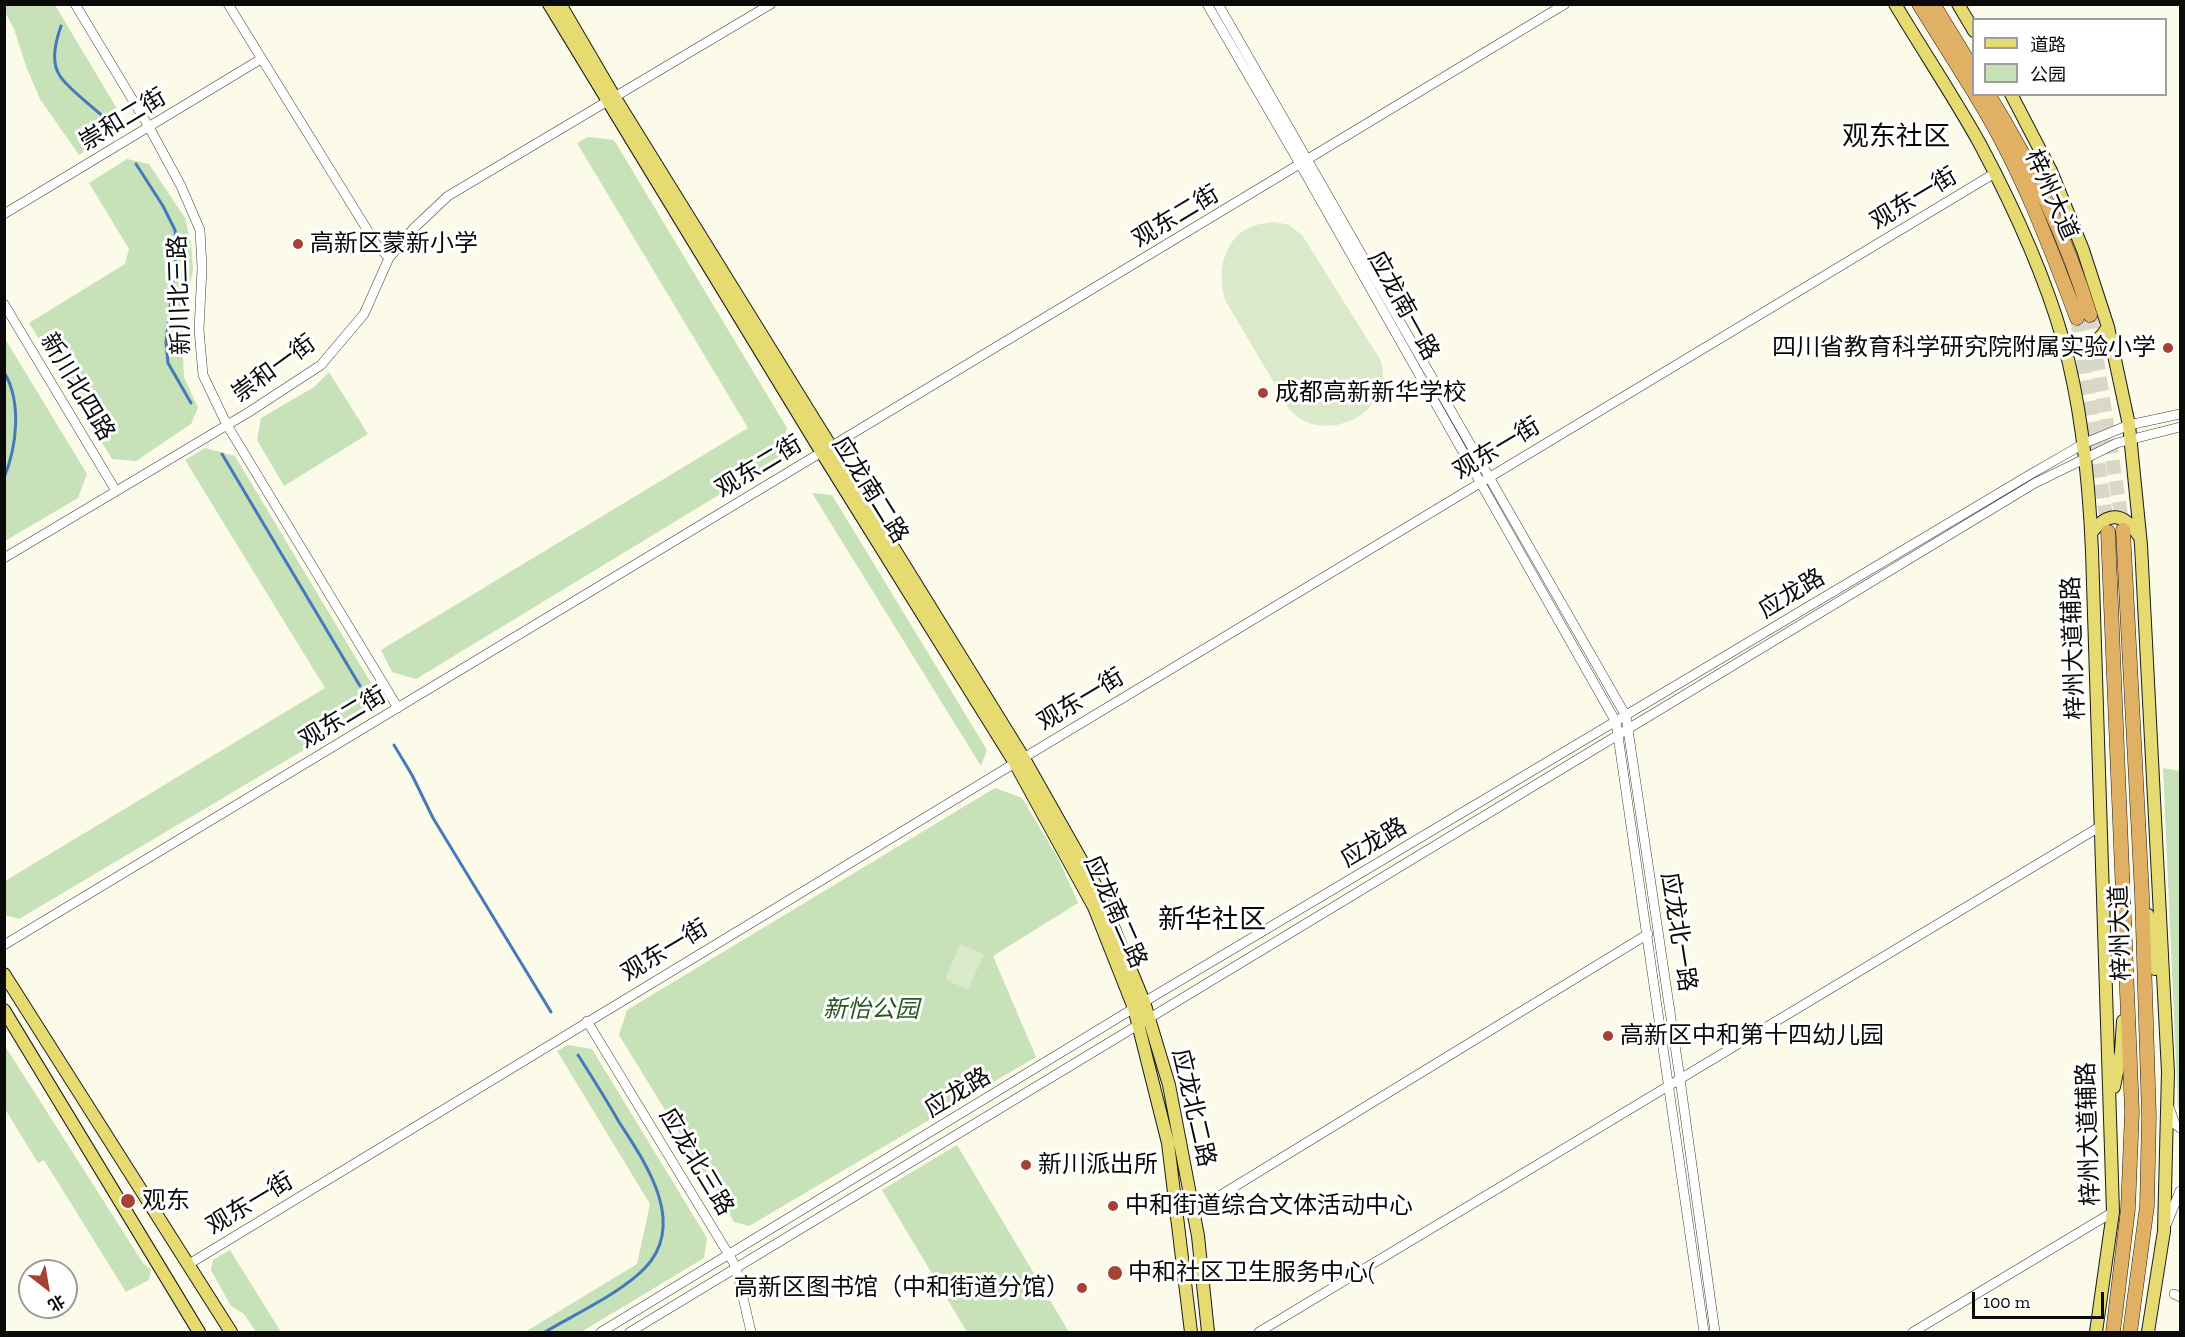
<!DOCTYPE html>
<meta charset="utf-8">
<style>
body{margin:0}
#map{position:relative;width:2185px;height:1337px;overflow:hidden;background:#fcfbe9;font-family:"Zilla Slab","Noto Sans SC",serif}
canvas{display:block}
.frame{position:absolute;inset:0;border:6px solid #0a0a0a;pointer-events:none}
.legend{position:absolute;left:1972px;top:18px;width:195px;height:78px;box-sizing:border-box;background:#fff;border:2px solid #9d9d9d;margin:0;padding:8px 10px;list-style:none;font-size:18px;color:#0a0a0a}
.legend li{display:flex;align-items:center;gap:12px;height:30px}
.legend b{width:30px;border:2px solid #9d9d9d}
.north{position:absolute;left:18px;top:1259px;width:60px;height:60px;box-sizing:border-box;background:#fff;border:2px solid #9d9d9d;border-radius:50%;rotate:149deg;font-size:16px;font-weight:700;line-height:24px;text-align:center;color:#0a0a0a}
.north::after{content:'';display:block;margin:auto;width:21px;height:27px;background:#a54236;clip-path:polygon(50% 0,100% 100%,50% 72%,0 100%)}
.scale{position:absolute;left:1972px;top:1292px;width:132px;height:27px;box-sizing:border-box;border:3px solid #0a0a0a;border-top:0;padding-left:8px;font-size:18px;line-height:21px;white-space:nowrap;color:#0a0a0a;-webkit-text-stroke:4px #fff;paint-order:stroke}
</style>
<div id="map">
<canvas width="2185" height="1337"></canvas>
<div class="frame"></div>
<ul class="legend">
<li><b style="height:8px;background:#e5db70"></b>道路</li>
<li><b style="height:16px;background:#c7e1b8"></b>公园</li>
</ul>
<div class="north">北</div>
<div class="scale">100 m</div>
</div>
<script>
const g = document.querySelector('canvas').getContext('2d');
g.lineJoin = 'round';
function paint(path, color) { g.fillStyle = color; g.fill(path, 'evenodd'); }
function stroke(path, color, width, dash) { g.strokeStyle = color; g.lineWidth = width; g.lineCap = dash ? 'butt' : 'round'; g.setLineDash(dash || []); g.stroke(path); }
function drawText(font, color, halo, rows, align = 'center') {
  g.font = font + ' "Zilla Slab","Noto Sans SC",serif'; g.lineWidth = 6; g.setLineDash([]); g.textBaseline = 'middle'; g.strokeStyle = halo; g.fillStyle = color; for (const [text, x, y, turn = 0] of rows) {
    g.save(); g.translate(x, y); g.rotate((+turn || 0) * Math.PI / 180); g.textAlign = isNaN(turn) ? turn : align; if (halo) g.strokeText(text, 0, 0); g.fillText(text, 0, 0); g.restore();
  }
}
paint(new Path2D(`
 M4 5H55L119 112 115 133 79 155 40 99 26 66 14 29 5 12Z
 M588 137 614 140 787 428 778 459 416 679 392 672 381 650 748 428 577 143Z
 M127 159 149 164 185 218 191 243 193 271 185 305 182 340 184 377 198 408 191 424 136 461 112 459 29 323 125 264 129 249 89 183Z
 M4 337 87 474 78 498 5 541Z
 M329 372 368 434 284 486 257 440 261 418 314 387Z
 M205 448 235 456 371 683 361 716 19 919 5 915V881L325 688 185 460Z
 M812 493 832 495 987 750 981 766Z
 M2163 768 2180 771V1112L2178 1107Z
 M995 788 1022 798 1059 860 1078 903 993 956 1036 1057 749 1226 734 1222 619 1035 627 1010Z
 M568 1045 592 1049 707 1238 704 1258 581 1332H525L637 1264 650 1204 557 1051Z
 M5 1046 143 1263 151 1270 149 1280 126 1292 44 1160 38 1163 5 1109Z
 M957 1145 1069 1332H967L882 1190Z
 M230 1250 281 1332H256L244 1314 231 1306 211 1270 213 1260Z`), '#c7e1b8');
paint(new Path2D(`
 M1275 222 1289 225 1302 235 1381 361C1386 381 1382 394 1367 410 1348 428 1312 433 1292 412 1284 404 1279 390 1273 381 1257 354 1242 328 1226 302 1216 273 1223 235 1256 225 1262 223 1269 223 1275 222Z
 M960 944 984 954 968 990 945 979Z`), '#d9e9c9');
stroke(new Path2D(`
 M61 26C56 40 50 62 60 76 68 89 96 109 108 121
 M136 164 163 206 175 230 177 250 166 342 168 363 191 403
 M4 372C22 402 17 446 4 478
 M222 454 360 686
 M394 745 412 775 433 818 551 1012
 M545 1332C575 1314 621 1293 645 1268 688 1223 645 1162 619 1122 606 1099 592 1077 578 1055`), '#4679b9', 3);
stroke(new Path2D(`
 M2090 315 2123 528
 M2077 318 2108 530`), '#d8d7c8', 14, [14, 7]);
const minor = new Path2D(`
 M75 4 149 127 181 186 200 230 202 268 199 330 203 375 227 425 398 708
 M228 4 376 244 389 258
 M1207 4 1300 164 1616 722 1704 1332
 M1218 4 1626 716 1680 1079 1715 1332
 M4 214 261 59
 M4 304 116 491
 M4 558 249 412 321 365 364 314 389 258 413 229 448 196 771 4
 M4 945 1565 4
 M587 1021 729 1255 736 1267 751 1332
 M2169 1107 2175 1124 2180 1128
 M1193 1212 1648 934
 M2167 1223 2180 1191
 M189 1264 1015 763 1995 173
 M2174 1294 2180 1297
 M601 1332 1144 1002 2031 474 2085 443 2129 425 2180 414
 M630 1332 2035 483 2117 443 2180 427
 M1259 1332 2101 826
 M1913 1332 2113 1212`);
const major = new Path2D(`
 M549 4 819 448 1015 763 1094 907 1134 1008 1168 1143 1191 1332
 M560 4 615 98 1023 757 1097 888 1144 1002 1169 1085 1198 1236 1208 1332
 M1895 4C1923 51 1954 97 1980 144 2013 206 2044 273 2063 340 2082 408 2089 480 2092 551L2113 1212 2096 1332
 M1958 4 1974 31
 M2011 94 2051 171 2083 250 2108 327 2129 425 2141 545 2168 1072 2164 1231 2148 1332
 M2063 341C2083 359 2096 344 2108 327
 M2091 533C2109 510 2124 513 2139 536
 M2148 915 2155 969
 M4 974 231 1332
 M4 1010 199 1332
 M2114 1087 2121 1052 2123 1021`);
const highway = new Path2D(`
 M1919 4 1974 92
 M1933 4 1974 71
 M1975 94C2019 164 2048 241 2077 318
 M1988 94C2031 163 2066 237 2090 315
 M2123 530 2142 895 2149 1116 2147 1206 2130 1332
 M2108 532 2132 1112 2128 1209 2113 1332`);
stroke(minor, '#3d3d3d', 10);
stroke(major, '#1b1b1b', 14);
stroke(highway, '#1b1b1b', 15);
stroke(minor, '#fff', 9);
stroke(major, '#e5db70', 12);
stroke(highway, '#e0b064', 14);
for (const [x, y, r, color] of [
 [298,244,6,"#a54236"],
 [2168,348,6,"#a54236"],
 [1263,393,6,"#a54236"],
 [1608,1036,6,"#a54236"],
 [1026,1165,6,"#a54236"],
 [128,1201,8,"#a54236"],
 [1113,1206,6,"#a54236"],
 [1115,1273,8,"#a54236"],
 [1082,1288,6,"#a54236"]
]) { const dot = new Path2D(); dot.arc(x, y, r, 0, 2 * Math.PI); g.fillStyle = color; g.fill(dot); stroke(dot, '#fff', 2); }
drawText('24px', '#0a0a0a', '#fff', [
 ["崇和二街",123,120,-31],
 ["梓州大道",2051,195,66],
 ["观东一街",1914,199,-31],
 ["观东二街",1176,217,-31],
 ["新川北三路",180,295,-92],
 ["应龙南一路",1403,306,61],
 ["崇和一街",274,369,-36],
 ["新川北四路",77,387,59],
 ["观东一街",1497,449,-31],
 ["观东二街",759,467,-31],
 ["应龙南二路",870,490,58],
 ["应龙路",1792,594,-31],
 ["梓州大道辅路",2074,648,-92],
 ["观东一街",1081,700,-31],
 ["观东二街",343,718,-31],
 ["应龙路",1374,843,-31],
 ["应龙南二路",1115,912,66],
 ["应龙北一路",1678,932,81],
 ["梓州大道",2121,933,-92],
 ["观东一街",665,951,-31],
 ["应龙路",958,1093,-31],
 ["应龙北二路",1193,1108,77],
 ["梓州大道辅路",2089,1134,-92],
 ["应龙北三路",696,1162,59],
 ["观东一街",250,1204,-31]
]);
drawText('24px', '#0a0a0a', '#fff', [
 ["高新区蒙新小学",310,244],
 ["四川省教育科学研究院附属实验小学",2156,348,"right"],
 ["成都高新新华学校",1275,393],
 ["高新区中和第十四幼儿园",1620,1036],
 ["新川派出所",1038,1165],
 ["观东",142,1201],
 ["中和街道综合文体活动中心",1125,1206],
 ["中和社区卫生服务中心(",1128,1273],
 ["高新区图书馆（中和街道分馆）",1070,1288,"right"]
], 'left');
drawText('italic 24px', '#275724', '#fff', [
 ["新怡公园",871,1010]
]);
drawText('27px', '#0a0a0a', '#fff', [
 ["观东社区",1896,137],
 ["新华社区",1212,920]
]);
</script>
